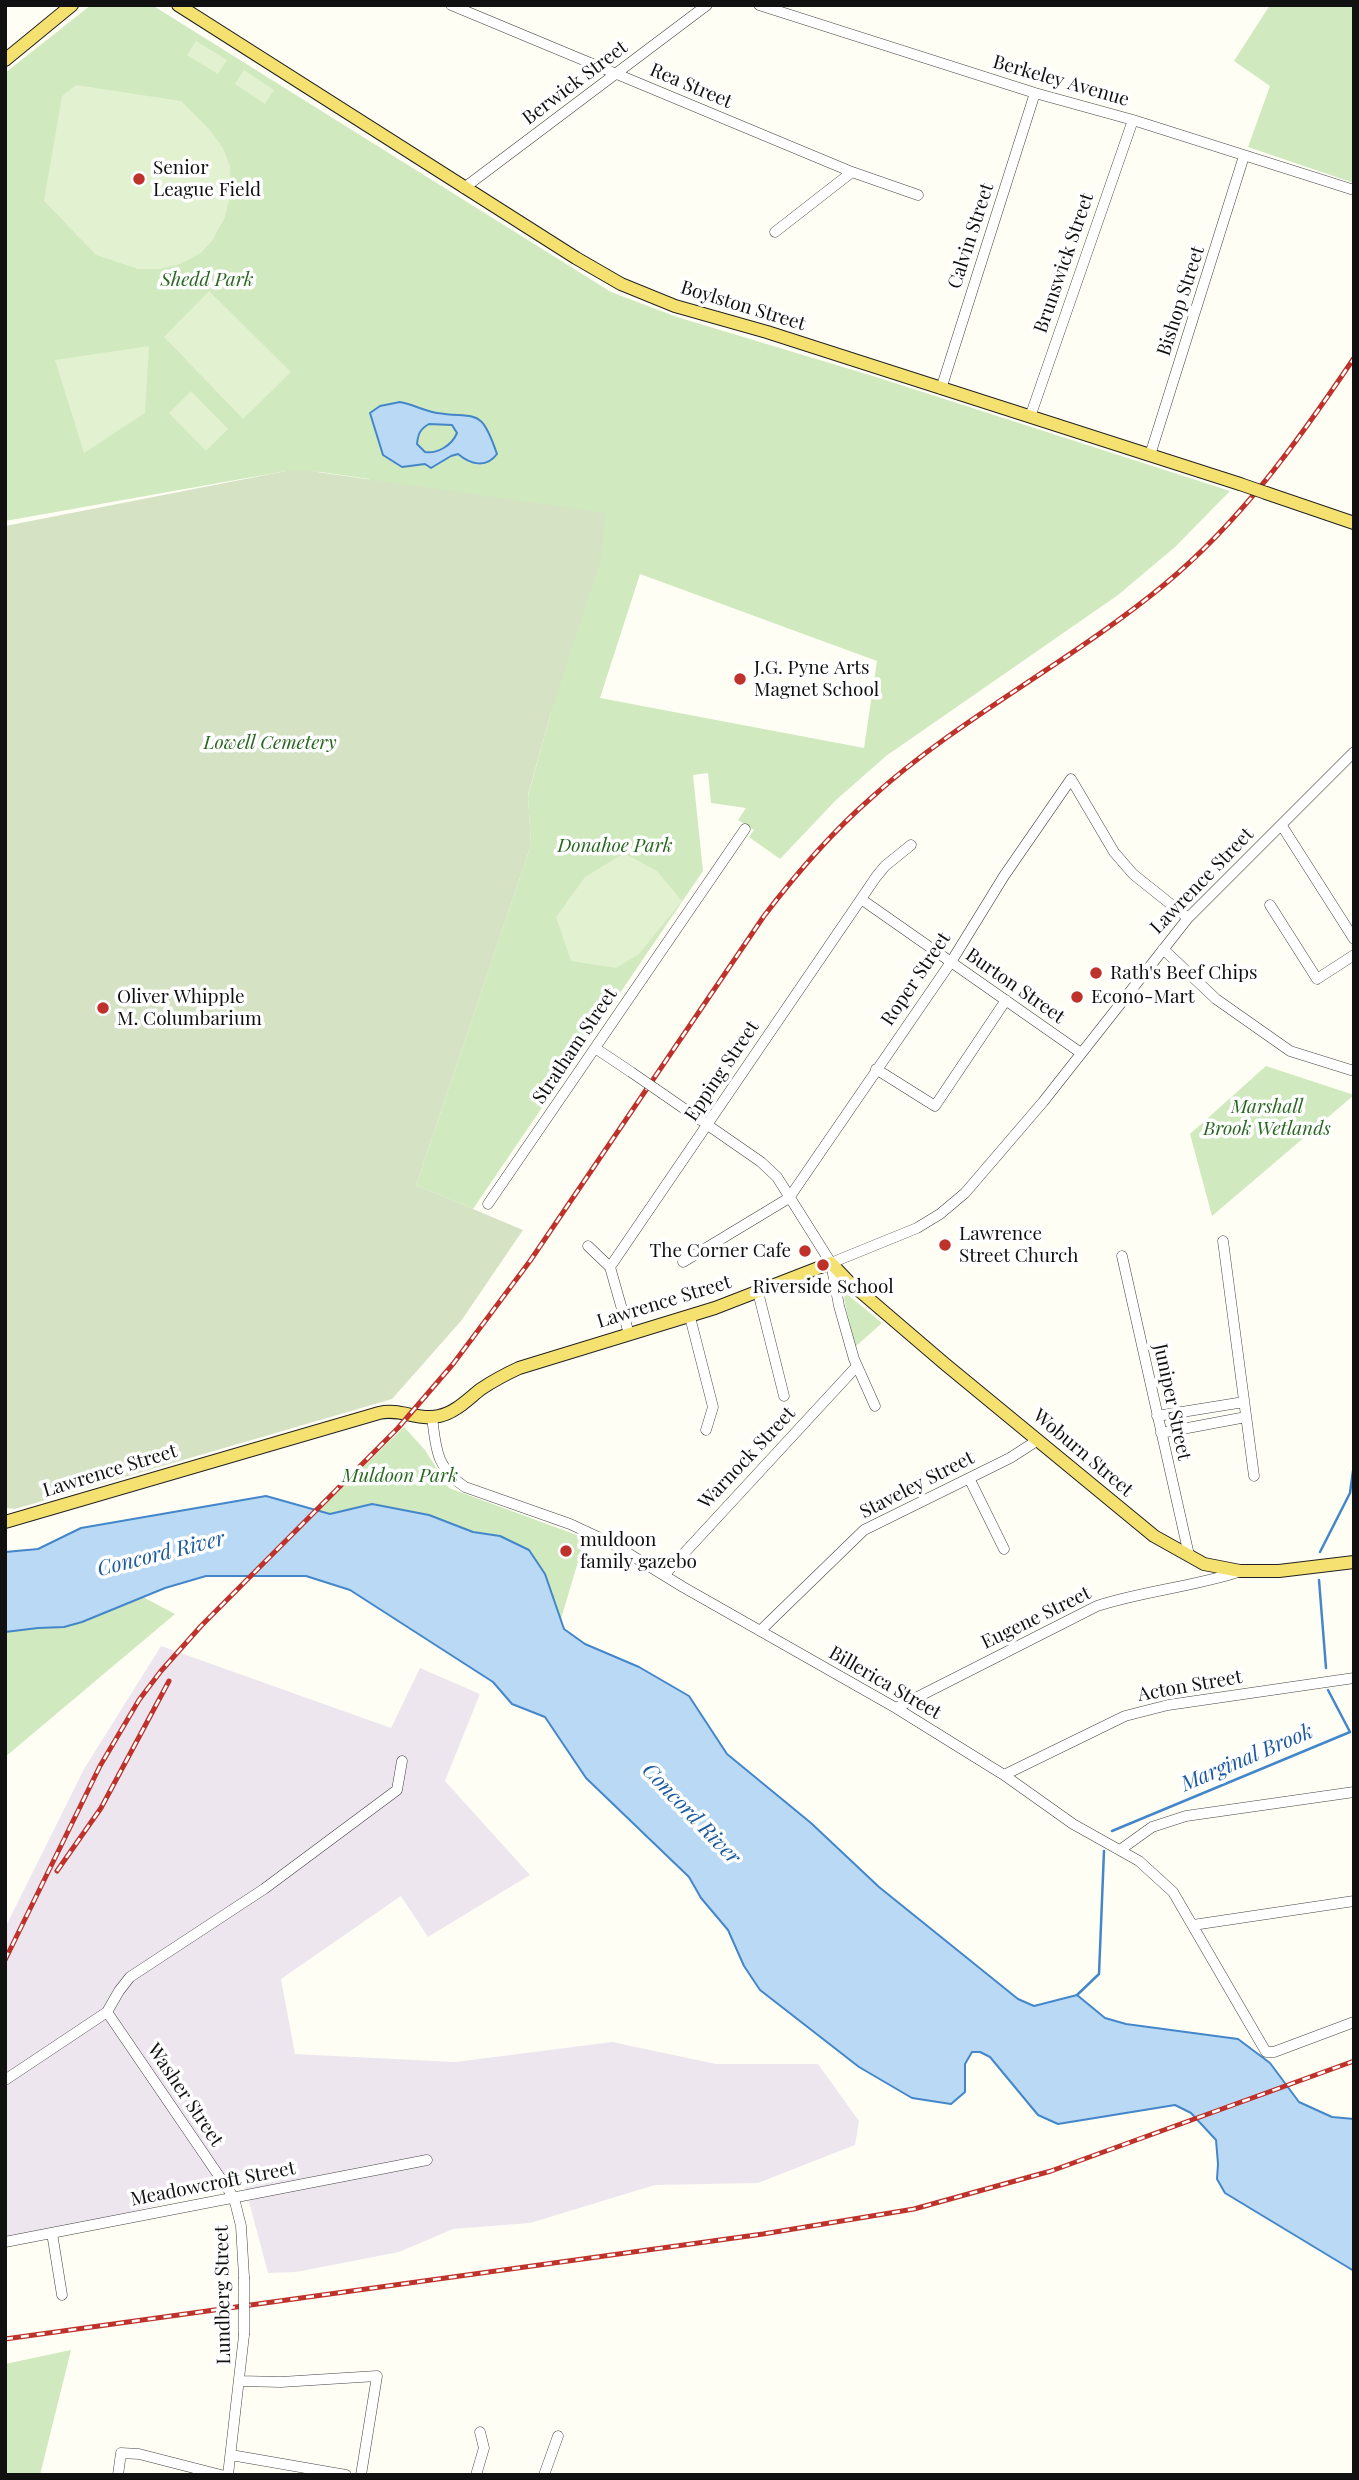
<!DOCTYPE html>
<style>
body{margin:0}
#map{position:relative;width:1359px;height:2480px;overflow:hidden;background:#fffef5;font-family:"Playfair Display",serif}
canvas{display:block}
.frame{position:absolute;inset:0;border:7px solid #111;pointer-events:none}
</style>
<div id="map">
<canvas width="1359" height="2480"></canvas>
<div class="frame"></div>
</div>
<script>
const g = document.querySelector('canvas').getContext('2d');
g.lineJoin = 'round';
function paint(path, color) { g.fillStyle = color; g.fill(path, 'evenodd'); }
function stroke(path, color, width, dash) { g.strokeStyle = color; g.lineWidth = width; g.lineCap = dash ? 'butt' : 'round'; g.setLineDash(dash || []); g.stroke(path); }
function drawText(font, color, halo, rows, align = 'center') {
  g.font = font + ' "Playfair Display",serif'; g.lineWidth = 7; g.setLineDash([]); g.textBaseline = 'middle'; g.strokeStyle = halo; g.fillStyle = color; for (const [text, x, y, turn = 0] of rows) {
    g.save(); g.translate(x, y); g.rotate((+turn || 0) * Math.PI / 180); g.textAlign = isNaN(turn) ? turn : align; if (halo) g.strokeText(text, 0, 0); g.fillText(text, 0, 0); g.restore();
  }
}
paint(new Path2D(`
 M161 1646 391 1728 420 1668 480 1694 445 1781 530 1875 428 1937 401 1896 281 1979 295 2054 455 2062 612 2042 716 2064H818L859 2121 855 2145 758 2183 655 2185 530 2223 453 2229 399 2252 296 2272 268 2273 244 2183 110 2217 5 2239V1928L84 1769Z`), '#eee6ee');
paint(new Path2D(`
 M91 5H152L611 292 677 317 876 377 1230 491 1175 547 1118 595 886 756 836 800 780 859 749 837 754 830 738 820 746 808 711 803 708 773 693 775 703 871 473 1209 416 1185 531 845 528 796 551 712 369 479 321 472 286 471 5 521V73ZM640 574 877 661 864 748 600 698Z
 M1270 5H1354V183L1248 147 1270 86 1234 61Z
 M1266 1066 1354 1095 1212 1216 1190 1134Z
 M842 1290 882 1323 855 1347Z
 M404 1427 425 1450 449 1488 585 1538 561 1619 545 1574 500 1536 473 1532 429 1515 372 1504 331 1514 318 1511Z
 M143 1597 175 1614 5 1757V1632L38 1628 64 1627Z
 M71 2350 40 2475H5V2364Z`), '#d0e9be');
paint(new Path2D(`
 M303 470 606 513 601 559 551 712 528 795 531 845 416 1185 523 1230 461 1321 392 1399 15 1509 5 1508V526L286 471Z`), '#d5e2c4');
paint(new Path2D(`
 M196 41 227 60 218 74 187 55Z
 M244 70 274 90 265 104 235 84Z
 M76 85 181 101 210 130 223 148 230 166 231 192 225 217 212 241 201 253 180 264 160 269H138L96 255 44 201 62 96Z
 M209 291 291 372 243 419 164 337Z
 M149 346 145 413 84 453 55 360Z
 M191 391 228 429 206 451 169 413Z
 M624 853 657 871 682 901 639 954 616 968 571 961 556 917 585 877Z`), '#e2f1d0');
const water = new Path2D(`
 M400 402C412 404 424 411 437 413 478 419 481 407 497 454 486 469 470 464 458 454L451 456 431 468 425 464 402 467 383 455 370 413 380 406ZM429 424 452 425 457 433C452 445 438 454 425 452L417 444C418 434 420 429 429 424Z
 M266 1496 330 1514 372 1504 429 1515 473 1532 500 1536 529 1550 545 1574 564 1629 585 1644 639 1667 689 1696 727 1754 811 1823 879 1887 1018 1999 1034 2006 1077 1995 1105 2018 1126 2024 1238 2039 1270 2063 1299 2102 1332 2117 1354 2119V2271L1225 2193 1217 2179 1218 2164 1216 2140 1191 2113 1175 2105 1058 2124 1038 2115 990 2057 980 2052H972L965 2064V2092L951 2104 912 2098 859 2067 760 1990 744 1966 728 1930 701 1898 689 1877 586 1778 545 1717 512 1704 493 1682 350 1590 306 1576H206L165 1588 82 1622 64 1627 38 1628 5 1632V1552L38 1549 81 1528Z`);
paint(water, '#bad9f5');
stroke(water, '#4387ca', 2);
stroke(new Path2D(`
 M1320 1552 1350 1493 1354 1464
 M1319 1580 1326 1668
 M1112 1831 1350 1732 1328 1690
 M1077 1995 1099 1974 1104 1851`), '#4387ca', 2.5);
const minor = new Path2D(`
 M451 5 852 172 918 195
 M759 5 1035 93 1133 120 1354 190
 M464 188 707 5
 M775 232 852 172
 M941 389 1035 93
 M1030 417 1133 120
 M1150 455 1244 156
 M1282 826 1354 939
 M861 899 1081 1053
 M1270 905 1317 979 1354 955
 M1163 949 1216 999 1290 1051 1354 1071
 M595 1048 631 1072
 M876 1069 935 1106 1006 1000
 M663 1094 761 1162 777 1177 831 1263 839 1306 854 1359 875 1406
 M488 1204 745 829
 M1223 1241 1254 1476
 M588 1246 610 1267
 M1122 1256 1189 1555
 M683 1262 789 1198 951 962 1004 876 1071 779 1114 852 1133 874 1188 918
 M831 1263 917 1228 940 1214 965 1193 1043 1102 1188 918 1354 752
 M758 1292 784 1396
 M690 1317 713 1407 706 1430
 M629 1334 610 1267 876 877 885 866 911 845
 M1157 1416 1244 1402
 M432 1417C436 1449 436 1468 465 1487L570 1524 613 1544 683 1587 896 1708 1004 1775 1073 1824 1139 1861 1173 1892 1266 2052H1274L1354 2022
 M1161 1433 1246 1417
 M969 1478 1004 1549
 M664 1575 857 1366
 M760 1631 864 1530 1010 1458 1038 1440
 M896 1708 1097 1606C1143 1591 1192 1587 1238 1572
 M1004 1775 1125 1716 1168 1705 1354 1678
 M1120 1850 1152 1827 1186 1816 1354 1792
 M1193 1925 1354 1901
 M107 2012 234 2198 241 2226 244 2277
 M5 2080 107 2012 119 1991 130 1977 264 1889 397 1790 402 1761
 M52 2233 62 2295
 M5 2242 427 2160
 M240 2381 281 2382 377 2376 361 2475
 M231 2455 346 2475
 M118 2475 121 2453 139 2454 221 2475
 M228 2475 244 2335
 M476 2475 484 2448 480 2432
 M544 2475 558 2436`);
const major = new Path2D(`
 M178 5 576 258 621 284 675 306 767 332 1240 484
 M5 60 72 5
 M1266 493 1354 523
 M5 1522 379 1413C400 1408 419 1421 439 1416 455 1413 468 1399 481 1389 493 1381 506 1374 519 1368L715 1308 831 1263 848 1281 945 1364 1154 1536 1204 1564 1240 1571H1279L1354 1562`);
stroke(minor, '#444', 11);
stroke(major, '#222', 14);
stroke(minor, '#fff', 10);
stroke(major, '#f4e16f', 12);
const rail = new Path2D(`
 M57 1871 101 1808 169 1681
 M5 1960 100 1766 139 1700 161 1671 201 1626 398 1428 453 1364 530 1261 764 916C796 874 830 834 870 799 960 717 1071 662 1165 584 1242 520 1298 441 1354 358
 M5 2339 763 2234 914 2209 1051 2171 1354 2061`);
stroke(rail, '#be322b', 5);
stroke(rail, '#fff', 2.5, [8]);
const minorBridge = new Path2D(`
 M631 1072 663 1094
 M244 2277V2335`);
const majorBridge = new Path2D(`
 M1240 484 1266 493`);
stroke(minorBridge, '#444', 11, []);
stroke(majorBridge, '#222', 14, []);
stroke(minorBridge, '#fff', 10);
stroke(majorBridge, '#f4e16f', 12);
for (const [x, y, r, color] of [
 [139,179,7,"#be322b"],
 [740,679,7,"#be322b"],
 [1096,973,7,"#be322b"],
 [1077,997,7,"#be322b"],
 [103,1008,7,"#be322b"],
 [945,1245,7,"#be322b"],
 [805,1251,7,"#be322b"],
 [823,1265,7,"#be322b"],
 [566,1551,7,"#be322b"]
]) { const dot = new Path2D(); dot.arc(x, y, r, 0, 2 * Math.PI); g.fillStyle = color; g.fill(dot); stroke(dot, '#fff', 2.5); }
drawText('19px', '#111', '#fff', [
 ["Berkeley Avenue",1061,81,16],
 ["Berwick Street",575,83,-37],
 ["Rea Street",691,86,23],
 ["Calvin Street",971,236,-72],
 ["Brunswick Street",1064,263,-71],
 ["Bishop Street",1181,301,-72],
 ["Boylston Street",743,306,17],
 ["Lawrence Street",1202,881,-46],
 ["Roper Street",916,979,-56],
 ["Burton Street",1015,986,35],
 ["Stratham Street",575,1046,-56],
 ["Epping Street",722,1071,-56],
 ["Lawrence Street",664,1302,-17],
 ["Juniper Street",1172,1402,78],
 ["Woburn Street",1083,1453,40],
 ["Warnock Street",747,1458,-47],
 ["Lawrence Street",110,1471,-17],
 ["Staveley Street",917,1485,-27],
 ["Eugene Street",1036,1618,-26],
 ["Billerica Street",885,1683,30],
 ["Acton Street",1190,1686,-10],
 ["Washer Street",185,2095,56],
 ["Meadowcroft Street",213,2184,-11],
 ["Lundberg Street",223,2295,-91]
]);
drawText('19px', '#111', '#fff', [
 ["Senior",153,168],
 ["League Field",153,190],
 ["J.G. Pyne Arts",754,668],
 ["Magnet School",754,690],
 ["Rath's Beef Chips",1110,973],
 ["Oliver Whipple",117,997],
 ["M. Columbarium",117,1019],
 ["Econo-Mart",1091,997],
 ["Lawrence",959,1234],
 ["Street Church",959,1256],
 ["The Corner Cafe",791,1251,"right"],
 ["Riverside School",823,1287,"center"],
 ["muldoon",580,1540],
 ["family gazebo",580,1562]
], 'left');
drawText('italic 19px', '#296821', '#fff', [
 ["Shedd Park",207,280],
 ["Lowell Cemetery",270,743],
 ["Donahoe Park",615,846],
 ["Marshall",1267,1107],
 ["Brook Wetlands",1267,1129],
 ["Muldoon Park",400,1476]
]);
drawText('italic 21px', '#1b5aa1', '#fff', [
 ["Concord River",161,1554,-14],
 ["Marginal Brook",1247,1758,-23],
 ["Concord River",691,1814,46]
]);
</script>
